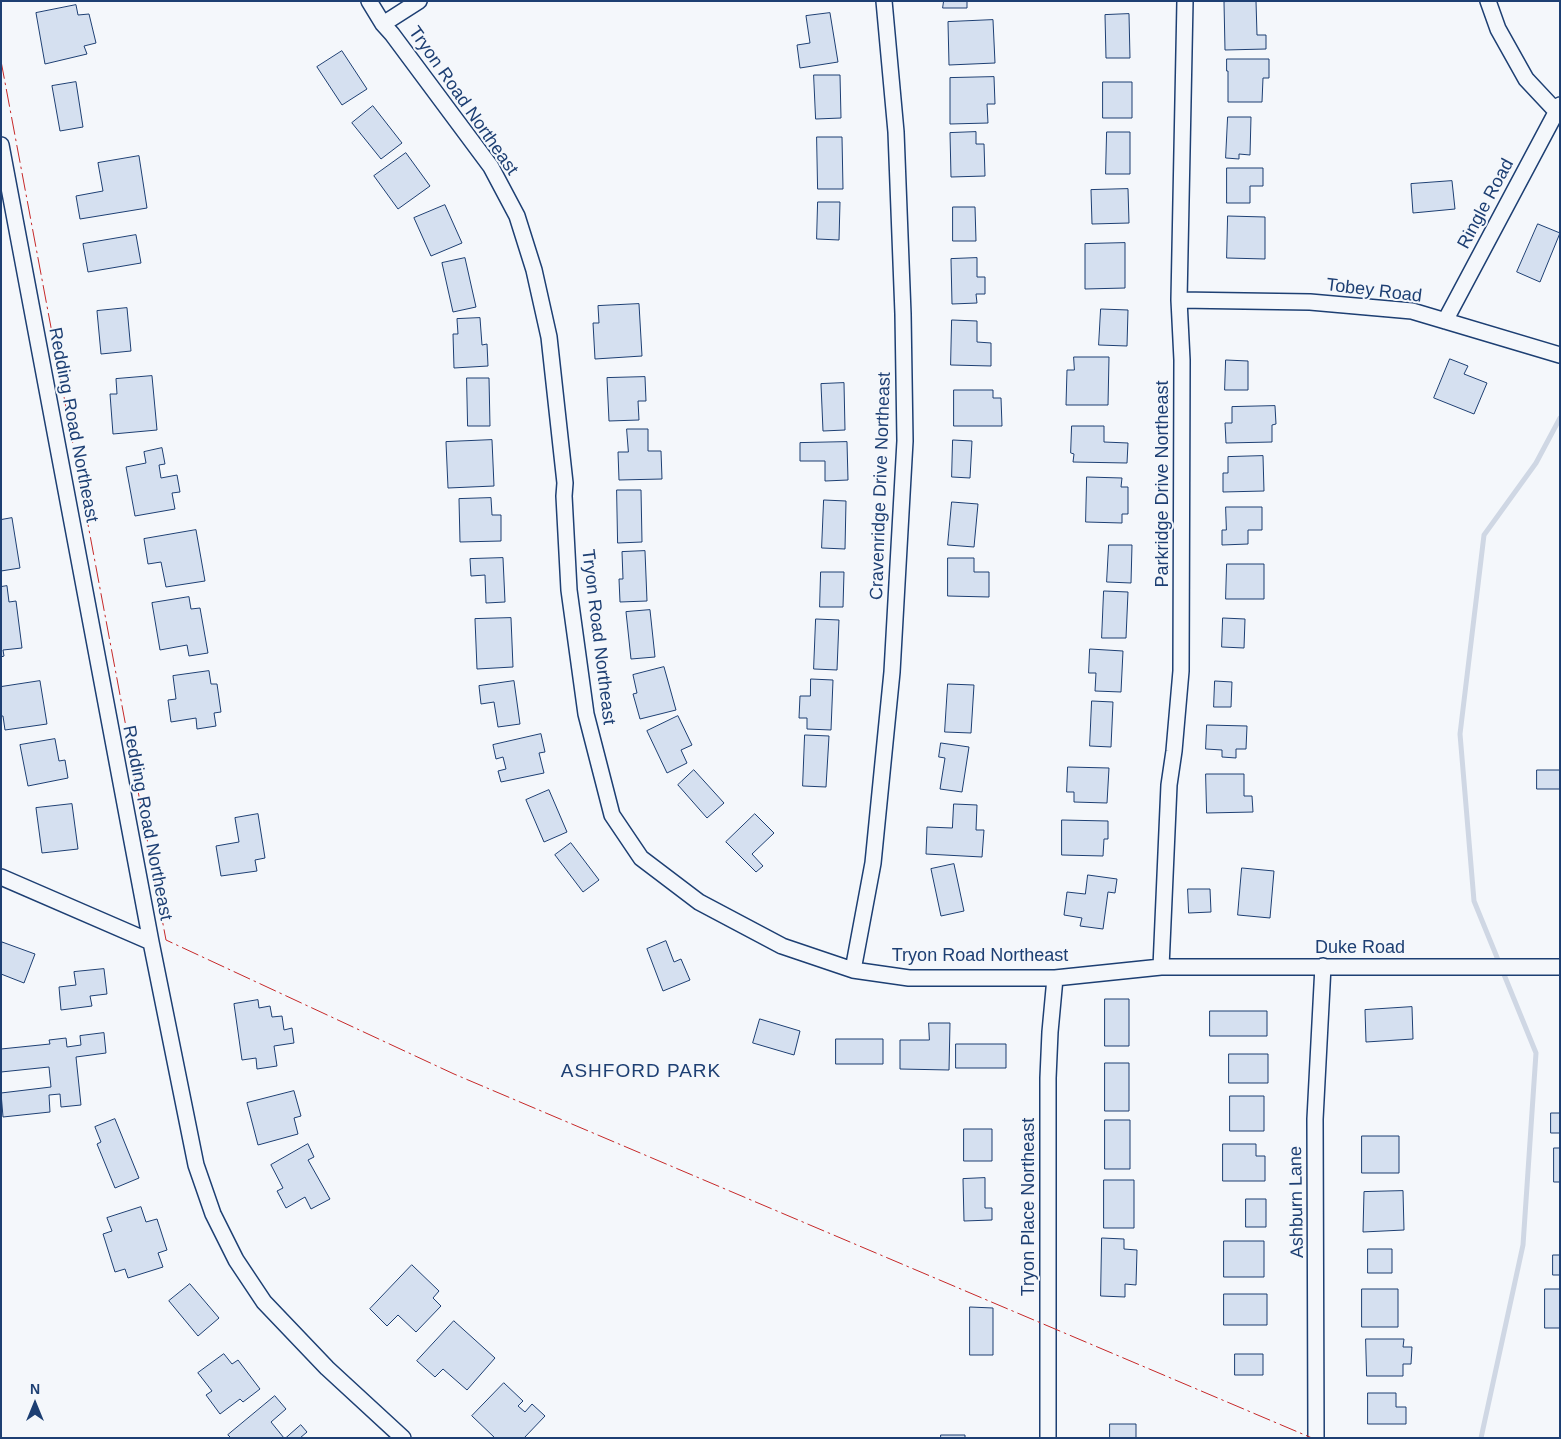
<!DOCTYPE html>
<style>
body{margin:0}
#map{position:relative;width:1561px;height:1439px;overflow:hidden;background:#f4f7fb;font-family:Helvetica,sans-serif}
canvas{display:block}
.frame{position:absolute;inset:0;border:2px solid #1d3f73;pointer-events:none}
.north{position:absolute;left:10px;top:1379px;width:50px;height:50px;-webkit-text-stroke:4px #f4f7fb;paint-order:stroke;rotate:0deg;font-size:14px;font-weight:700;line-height:20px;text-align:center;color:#1d3f73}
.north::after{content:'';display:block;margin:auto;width:18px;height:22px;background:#1d3f73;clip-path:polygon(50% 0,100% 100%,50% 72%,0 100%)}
</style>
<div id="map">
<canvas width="1561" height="1439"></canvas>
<div class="frame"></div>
<div class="north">N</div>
</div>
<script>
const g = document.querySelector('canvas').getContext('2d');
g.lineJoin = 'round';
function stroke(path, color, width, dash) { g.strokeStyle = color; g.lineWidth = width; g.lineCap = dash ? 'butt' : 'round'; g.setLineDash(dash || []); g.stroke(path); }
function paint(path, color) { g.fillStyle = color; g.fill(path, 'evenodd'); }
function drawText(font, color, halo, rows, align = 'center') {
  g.font = font + ' Helvetica,sans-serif'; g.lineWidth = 4; g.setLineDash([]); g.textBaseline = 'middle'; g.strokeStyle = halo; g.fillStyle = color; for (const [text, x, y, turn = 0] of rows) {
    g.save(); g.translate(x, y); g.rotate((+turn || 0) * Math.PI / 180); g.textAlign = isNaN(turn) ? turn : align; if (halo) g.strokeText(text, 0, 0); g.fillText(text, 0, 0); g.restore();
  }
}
stroke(new Path2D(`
 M1481 1438 1523 1245 1536 1053 1474 901 1460 734 1484 535 1536 463 1560 418`), '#cfd7e4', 5);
const building = new Path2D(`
 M944 1H967V8H943Z
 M1256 1 1257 35H1266V49L1225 50 1224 2Z
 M76 5 78 15 89 14 96 43 84 46 87 54 45 64 36 13Z
 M830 13 838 62 800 68 797 45 810 43 806 16Z
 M1129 14 1130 58H1106L1105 15Z
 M993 20 995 63 949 65 948 22Z
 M342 51 367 89 342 105 317 67Z
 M1227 59H1269V78H1263L1262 102H1228V71H1227Z
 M814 75H840L841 118 816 119Z
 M994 77 995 104H987L988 123 950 124V78Z
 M76 82 83 127 60 131 52 86Z
 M1103 82H1132V118H1103Z
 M373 106 402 143 381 159 352 123Z
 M1228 117H1251L1250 155 1239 154V159L1226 158Z
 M976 132V144H984L985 176 951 177 950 133Z
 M1107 132H1130V174H1106Z
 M817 137H842L843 189H818Z
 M406 153 430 186 398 209 374 176Z
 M139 156 147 208 80 219 76 196 103 191 98 163Z
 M1227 168H1263V186H1250V203H1227Z
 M1452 181 1455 209 1413 213 1411 184Z
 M1128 189 1129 223 1092 224 1091 190Z
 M818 202H840L839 240 817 239Z
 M445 205 462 243 431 256 414 218Z
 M953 207H975L976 241H953Z
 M1228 216 1265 217V259L1227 258Z
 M1538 224 1560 233 1540 282 1517 272Z
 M136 235 141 263 88 272 83 244Z
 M1125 243V288L1085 289V244Z
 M465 258 476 307 453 312 442 263Z
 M977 258V277H985V294H976L977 303 952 304 951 259Z
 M639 304 642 356 595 359 593 323H599L598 306Z
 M127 308 131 351 101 354 97 311Z
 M1101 309 1128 310 1127 346 1099 345Z
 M480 318 482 345 487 344 488 366 454 368 453 334H458L457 319Z
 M952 320 977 321V342L991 343V366L951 365Z
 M1074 357H1109L1108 405H1066L1067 370H1074Z
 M1450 359 1468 366 1464 374 1487 383 1474 414 1434 398Z
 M1226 360 1248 361V390H1225Z
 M152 376 157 430 113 434 110 394H117L116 379Z
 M645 377 646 401H638L639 420 609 421 607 378Z
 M467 378H489L490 426H468Z
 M844 383 845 430 823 431 821 384Z
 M954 390H993V398H1001L1002 426H954Z
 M1275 406 1276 424 1272 425V442L1226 443 1225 423H1232V407Z
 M1072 426H1104V442L1128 443 1127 463 1073 462 1074 454 1071 453Z
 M627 429H648V451H661L662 479 619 480 618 452H628Z
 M492 440 494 486 448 488 446 442Z
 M953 440 972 441 970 478 952 477Z
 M847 442 848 480 825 481V461H800V443Z
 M162 448 165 464 159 465 161 478 177 475 180 492 172 493 175 509 135 516 126 467 146 463 144 452Z
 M1263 456 1264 491 1223 492V473H1228V457Z
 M1087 477 1122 478 1121 487H1128V514H1122V523L1086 522Z
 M617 490H641L642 542 618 543Z
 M491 498 492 515H501V541L460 542 459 499Z
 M824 500 846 501 845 549 822 548Z
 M952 502 978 504 974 547 948 545Z
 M1226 507H1262V530H1248V544L1222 545V530H1226Z
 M12 518 20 568 1 571V520Z
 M196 530 205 581 166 587 161 562 148 564 144 539Z
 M1109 545H1132L1131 583 1107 582Z
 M645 551 647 601 620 602 619 579H623L622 552Z
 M503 558 505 602 486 603 485 575 471 576 470 559Z
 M948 558H974V572H989V597L948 596Z
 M1227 564H1264V599H1226Z
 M821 572H844L843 607H820Z
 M7 586 9 602 16 601 22 648 3 650 4 656 1 657V587Z
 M1104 591 1128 592 1126 638H1102Z
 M189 597 191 609 200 608 208 653 189 656 187 645 160 650 152 603Z
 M650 610 655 657 631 659 626 612Z
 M511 618 513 667 477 669 475 619Z
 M1223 618 1245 619 1244 648 1222 647Z
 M816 619 839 620 837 670 814 669Z
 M1090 649 1123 651 1121 692 1095 691 1096 673H1089Z
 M664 667 676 710 640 719 633 694 637 693 633 675Z
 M209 671 211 684H217L221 712 214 713 216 726 197 729 196 718 171 722 168 700 176 699 173 676Z
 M811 679 833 680 831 730 807 729V718H799L800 696H810Z
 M40 681 47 724 5 730 3 716H1V687Z
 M514 681 520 724 498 727 494 702 481 704 479 686Z
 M1215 681 1232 682 1231 707H1214Z
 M948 684 974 685 971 733 945 732Z
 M1092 701 1113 702 1111 747 1090 746Z
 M678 716 692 745 681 750 687 763 667 773 647 731Z
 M1207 725 1247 726 1246 749H1236V758L1222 757V750L1206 749Z
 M541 734 545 752 539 753 544 773 501 782 498 771 506 769 503 757 496 759 493 745Z
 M805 735 829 736 826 787 803 786Z
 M55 739 59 761 65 760 68 778 28 786 20 745Z
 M941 743 969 747 962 792 940 789 945 758 939 757Z
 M1068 767 1109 768 1107 803 1074 802V792H1067Z
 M694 770 724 803 707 818 678 785Z
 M1537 770H1560V789H1537Z
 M1206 774H1244V796H1252L1253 812 1207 813Z
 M549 790 567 832 544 842 526 800Z
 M72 804 78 849 42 853 36 808Z
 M954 804 977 805 976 830H984L982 857 926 854 927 827 952 828Z
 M258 814 265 858 255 860 257 871 221 876 216 846 239 842 235 818Z
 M755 814 774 833 752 854 763 866 756 872 726 842Z
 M1062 820 1108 821V839H1104L1103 856 1062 855Z
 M571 843 599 880 583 892 555 855Z
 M954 864 964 911 941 916 931 869Z
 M1242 868 1274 871 1270 918 1238 915Z
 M1088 875 1117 879 1115 893 1108 892 1103 929 1080 926 1082 918 1064 915 1067 892 1085 894Z
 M1188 889H1210L1211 912 1189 913Z
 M666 941 674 962 681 959 690 980 663 991 647 949Z
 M2 942 35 954 24 983 1 974Z
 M104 969 107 994 90 996 92 1006 61 1010 59 987 76 985 74 972Z
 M1105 999H1129V1046H1105Z
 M258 1000 259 1008 270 1006 272 1017 282 1016 284 1030 292 1028 294 1043 274 1046 277 1066 257 1069 256 1058 242 1060 234 1004Z
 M1412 1007 1413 1039 1366 1042 1365 1010Z
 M1210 1011H1267V1036H1210Z
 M760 1019 800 1031 794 1055 753 1043Z
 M929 1023H950L949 1070 900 1069V1040H929Z
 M104 1033 106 1053 76 1057 81 1105 61 1107 60 1094 49 1095 50 1112 3 1117 1 1093 51 1087 49 1067 1 1072V1049L50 1044 49 1040 66 1038 67 1047 81 1045 80 1036Z
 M836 1039H883V1064H836Z
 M956 1044H1006V1068H956Z
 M1229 1054H1268V1083H1229Z
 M1105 1063H1129V1111H1105Z
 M294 1091 301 1116 294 1118 298 1134 258 1145 247 1103Z
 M1230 1096H1264V1131H1230Z
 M1551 1113H1560V1133H1551Z
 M115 1119 139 1178 115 1188 97 1144 101 1142 95 1127Z
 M1105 1120H1130V1169H1105Z
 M964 1129H992V1161H964Z
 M1362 1136H1399V1173H1362Z
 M308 1144 314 1157 308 1160 330 1199 311 1209 305 1197 286 1208 277 1191 283 1188 271 1165Z
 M1223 1144H1256V1156H1265V1181H1223Z
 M1554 1148H1560V1182H1554Z
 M985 1178V1208H992V1220L964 1221 963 1179Z
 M1104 1180H1134V1228H1104Z
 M1403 1191 1404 1230 1363 1232 1364 1192Z
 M1246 1199H1266V1227H1246Z
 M141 1207 146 1222 157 1219 167 1250 158 1253 163 1267 128 1278 125 1269 115 1272 103 1234 112 1231 107 1218Z
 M1102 1238 1124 1239V1249L1137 1250 1136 1285 1125 1284V1297L1101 1296Z
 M1224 1241H1264V1277H1224Z
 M1368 1249H1392V1273H1368Z
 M1553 1255H1560V1275H1553Z
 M412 1265 439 1291 433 1298 441 1306 416 1332 398 1315 387 1326 370 1309Z
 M190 1284 219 1318 198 1336 169 1301Z
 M1362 1289H1398V1327H1362Z
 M1545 1289H1560V1328H1545Z
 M1224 1294H1267V1325H1224Z
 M970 1307 993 1308V1355H970Z
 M454 1321 495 1358 467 1390 443 1369 435 1377 417 1361Z
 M1366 1339H1404L1403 1347H1412L1411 1364H1403V1376H1367Z
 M224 1354 232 1364 238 1360 260 1389 243 1402 240 1399 220 1414 206 1395 212 1391 198 1373Z
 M1235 1354H1263V1375H1235Z
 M504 1383 523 1401 518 1406 525 1412 532 1404 545 1416 524 1438H495L472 1416Z
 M1368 1393H1396V1407H1406V1424H1368Z
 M275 1396 286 1409 271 1422 284 1438H231L228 1435Z
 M1110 1424H1136V1438H1110Z
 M301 1425 307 1432 300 1438H286Z
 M941 1435H965V1438H941Z`);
paint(building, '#d5e0f0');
stroke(building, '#1d3f73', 1);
const street = new Path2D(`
 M369 1 383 24 392 34 491 167 517 216 534 270 549 337 565 483 564 496 569 590 586 714 612 815 641 858 699 902 782 946 853 970 909 978H1055L1161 967H1560
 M1488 1 1498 29 1526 79 1556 111
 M383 24 419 1
 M1 145 151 942 196 1165 213 1214 236 1260 264 1302 327 1368 403 1438
 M1179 300 1310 302 1412 311 1560 355
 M1445 321 1560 105
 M1 877 151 942
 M1161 967 1169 785 1174 751 1181 671 1182 360 1179 300 1185 1
 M853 970 873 863 892 672 905 441 903 314 896 132 884 1
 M1048 1438V1078L1050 1032 1055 978
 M1316 1438 1315 1119 1323 966`);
stroke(street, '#1d3f73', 18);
stroke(street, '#f4f7fb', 15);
stroke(new Path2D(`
 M1 61 166 940 454 1074 1312 1438`), '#c62828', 1, [18, 4, 2.5, 4]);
drawText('18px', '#1d3f73', '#f4f7fb', [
 ["Tryon Road Northeast",463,101,55],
 ["Ringle Road",1486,204,-62],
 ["Tobey Road",1374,291,7],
 ["Redding Road Northeast",73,425,79],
 ["Parkridge Drive Northeast",1163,484,-90],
 ["Cravenridge Drive Northeast",881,486,-88],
 ["Tryon Road Northeast",598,637,83],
 ["Redding Road Northeast",147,823,79],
 ["Duke Road",1360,948],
 ["Tryon Road Northeast",980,956],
 ["Ashburn Lane",1297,1202,-91],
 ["Tryon Place Northeast",1029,1207,-90]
]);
g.letterSpacing = '1px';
drawText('19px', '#1d3f73', '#f4f7fb', [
 ["ASHFORD PARK",641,1072]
]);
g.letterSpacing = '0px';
</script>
